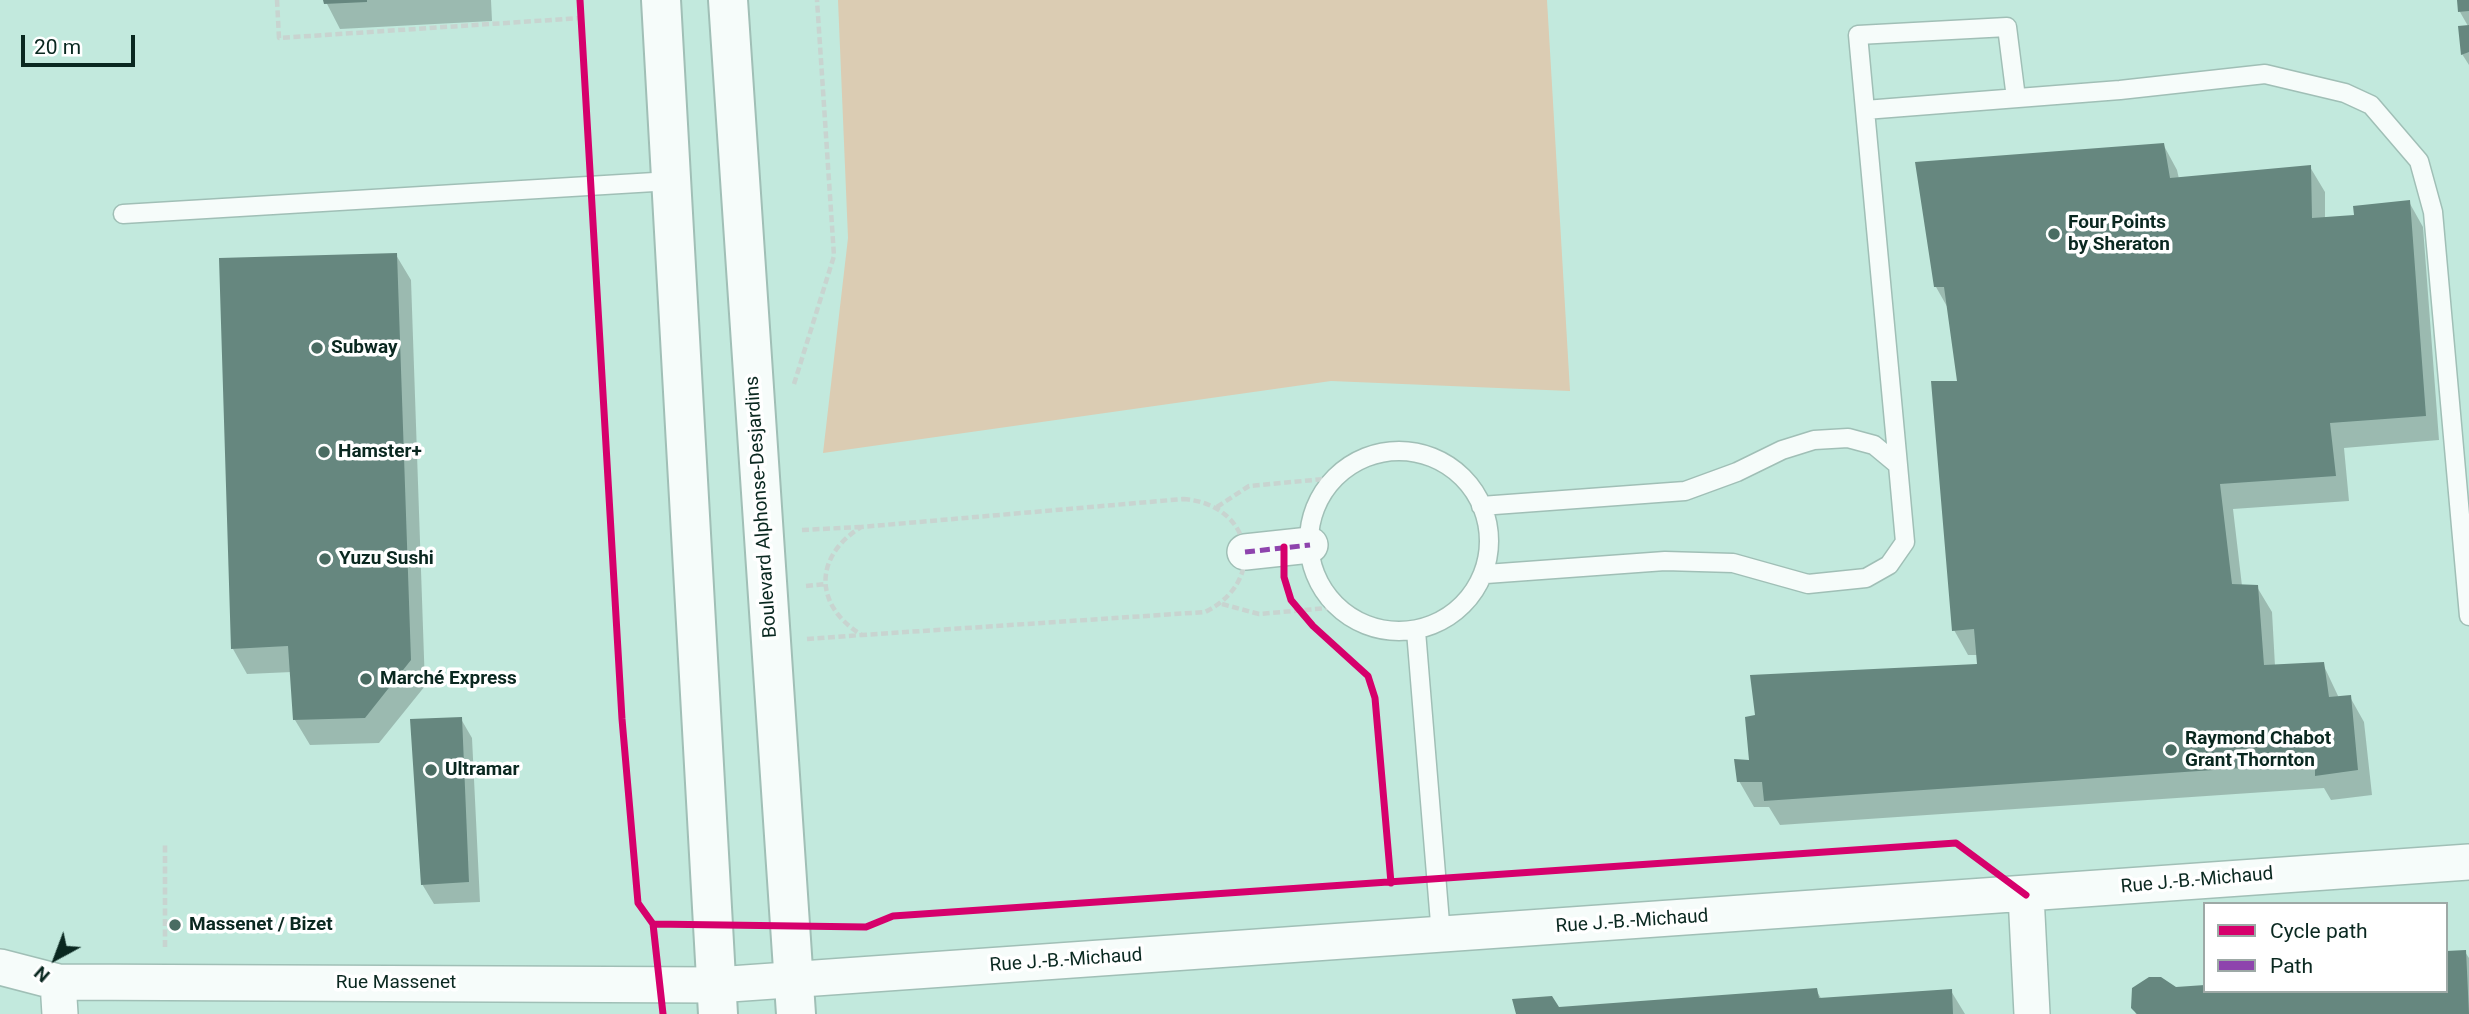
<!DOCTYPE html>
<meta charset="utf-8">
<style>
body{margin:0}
#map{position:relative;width:2469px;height:1014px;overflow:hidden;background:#c2e9dd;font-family:Roboto,sans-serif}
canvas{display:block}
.legend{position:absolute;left:2203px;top:902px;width:245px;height:91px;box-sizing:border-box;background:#fff;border:2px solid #9da9a6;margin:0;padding:9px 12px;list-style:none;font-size:21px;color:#0a2820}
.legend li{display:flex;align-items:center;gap:14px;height:35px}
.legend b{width:35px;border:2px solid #9da9a6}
.north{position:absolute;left:21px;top:923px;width:70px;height:70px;-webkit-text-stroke:5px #fff;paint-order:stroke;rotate:221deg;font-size:19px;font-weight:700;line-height:28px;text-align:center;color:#0a2820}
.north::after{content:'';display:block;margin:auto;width:24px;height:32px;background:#0a2820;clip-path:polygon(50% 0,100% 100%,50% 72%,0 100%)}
.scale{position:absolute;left:21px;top:35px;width:114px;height:32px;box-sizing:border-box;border:4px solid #0a2820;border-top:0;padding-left:9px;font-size:21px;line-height:24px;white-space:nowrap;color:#0a2820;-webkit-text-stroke:5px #fff;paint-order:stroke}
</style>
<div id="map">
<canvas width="2469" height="1014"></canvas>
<ul class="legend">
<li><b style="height:9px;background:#d6006c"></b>Cycle path</li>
<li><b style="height:9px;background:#8e44ad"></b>Path</li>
</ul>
<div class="north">N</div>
<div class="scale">20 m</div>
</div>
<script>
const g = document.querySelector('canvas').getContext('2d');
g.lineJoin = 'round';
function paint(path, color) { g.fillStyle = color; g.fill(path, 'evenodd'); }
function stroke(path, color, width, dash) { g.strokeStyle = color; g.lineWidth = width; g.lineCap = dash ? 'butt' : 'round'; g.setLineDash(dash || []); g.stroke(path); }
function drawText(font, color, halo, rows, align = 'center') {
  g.font = font + ' Roboto,sans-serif'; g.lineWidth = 7; g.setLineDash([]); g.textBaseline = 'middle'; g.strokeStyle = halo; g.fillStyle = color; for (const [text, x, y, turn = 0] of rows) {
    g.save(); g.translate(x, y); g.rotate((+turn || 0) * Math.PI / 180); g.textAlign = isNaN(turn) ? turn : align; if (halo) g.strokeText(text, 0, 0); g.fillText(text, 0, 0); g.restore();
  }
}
paint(new Path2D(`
 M838 0H1547L1570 391 1331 381 823 453 848 238Z`), '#dbccb3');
paint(new Path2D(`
 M325 0H491L492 21 340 29Z
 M2458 0H2469V65L2462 54 2468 26 2460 12Z
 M2163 144 2177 170 2179 179 2310 167 2325 192V218L2356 216 2409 202 2423 227 2439 440 2344 448 2349 501 2233 509 2242 586 2257 587 2272 612 2275 666 2323 664 2339 698 2350 697 2364 722 2372 795 2331 800 2324 788 1780 825 1769 807H1754L1739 781 1751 761 1979 666 1978 655H1968L1954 630 1959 383 1949 310 1936 287Z
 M396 255 411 280 425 686 379 743 310 745 295 720 292 672 247 674 233 649Z
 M461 719 472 738 480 902 434 904 422 884Z
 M2465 952 2469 958V1014H2136L2133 1007 2176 989 2446 991Z
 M1816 990 1822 1000 1951 991 1965 1014H1518Z`), '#0003');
paint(new Path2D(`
 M323 0H367V2L324 4Z
 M2457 0H2469V11L2458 12Z
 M2469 25V52L2461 55 2458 26Z
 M2164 143 2170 178 2311 165 2312 218 2354 215 2353 206 2410 200 2426 416 2330 423 2336 476 2220 484 2232 584 2258 585 2264 665 2324 662 2329 697 2351 695 2358 770 2315 776V763L1764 801 1762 782H1737L1734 759 1749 760 1745 717 1755 715 1750 675 1977 664 1974 629 1952 631 1931 381H1957L1944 287H1934L1915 162Z
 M397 253 411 660 365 718 293 720 288 646 231 649 219 258Z
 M462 717 469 882 421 885 410 719Z
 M2466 950 2469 1014H2137L2131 1008 2132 988 2149 977H2161L2176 987 2205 985V991H2446V951Z
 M1817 988 1819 998 1952 989 1953 1014H1516L1512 999 1552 996 1559 1007Z`), '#66877f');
const lane = new Path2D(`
 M1865 110 2120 90 2265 74 2345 93 2371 105 2419 161 2433 212 2469 616
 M123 214 671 181
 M1309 541a90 90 0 1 1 180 0a90 90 0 1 1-180 0Z
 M1898 465 1858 35 2007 27 2016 98
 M1481 506 1685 491 1737 472 1782 450 1814 440 1848 438 1874 445 1898 465 1905 542 1889 565 1866 578 1808 584 1733 563 1665 561 1486 574
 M1416 631 1441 935`);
const street = new Path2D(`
 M1245 552 1310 545
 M2026 895 2032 1014
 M0 967 58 982 716 985 2469 862
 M58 982 60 1014`);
const secondary = new Path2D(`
 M661 0 718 1014
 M728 0 796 1014`);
stroke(lane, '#a0bfb6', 21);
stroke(street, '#a0bfb6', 38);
stroke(secondary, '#a0bfb6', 42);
stroke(new Path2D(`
 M277 0 279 38 581 18
 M794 384 834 256 817 0
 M1183 499C1253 504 1268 581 1205 612L862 635C814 606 813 557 861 527Z
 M1217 507 1249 486 1335 478
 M802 530 860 527
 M806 586 826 584
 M1222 604 1259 614 1339 607
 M807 639 861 635
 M165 947V845`), '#c8d4d0', 4.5, [7, 3.5]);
stroke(lane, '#f6fcfa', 18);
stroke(street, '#f6fcfa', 35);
stroke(secondary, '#f6fcfa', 38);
stroke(new Path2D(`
 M1245 552 1310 545`), '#8e44ad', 5, [10, 5]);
stroke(new Path2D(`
 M580 0 622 719 638 903 653 924 663 1014
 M1284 547V577L1291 600 1313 626 1368 676 1375 698 1391 883
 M653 924 866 927 893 916 1956 843 2026 895`), '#d6006c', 7);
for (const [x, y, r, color] of [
 [2054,234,7,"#4a6c62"],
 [317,348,7,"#4a6c62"],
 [324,452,7,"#4a6c62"],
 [325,559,7,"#4a6c62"],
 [366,679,7,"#4a6c62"],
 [2171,750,7,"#4a6c62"],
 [431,770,7,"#4a6c62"],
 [175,925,7,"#4a6c62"]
]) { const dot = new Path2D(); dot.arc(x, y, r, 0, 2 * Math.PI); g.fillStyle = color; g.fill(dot); stroke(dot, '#fff', 2.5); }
drawText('bold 19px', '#0a2820', '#fff', [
 ["Four Points",2068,223],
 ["by Sheraton",2068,245],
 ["Subway",331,348],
 ["Hamster+",338,452],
 ["Yuzu Sushi",339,559],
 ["Marché Express",380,679],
 ["Raymond Chabot",2185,739],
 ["Grant Thornton",2185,761],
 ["Ultramar",445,770],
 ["Massenet / Bizet",189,925]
], 'left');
drawText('19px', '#0a2820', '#fff', [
 ["Boulevard Alphonse-Desjardins",762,507,-94],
 ["Rue J.-B.-Michaud",2197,881,-5],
 ["Rue J.-B.-Michaud",1632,922,-4],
 ["Rue J.-B.-Michaud",1066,961,-4],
 ["Rue Massenet",396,983]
]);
</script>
